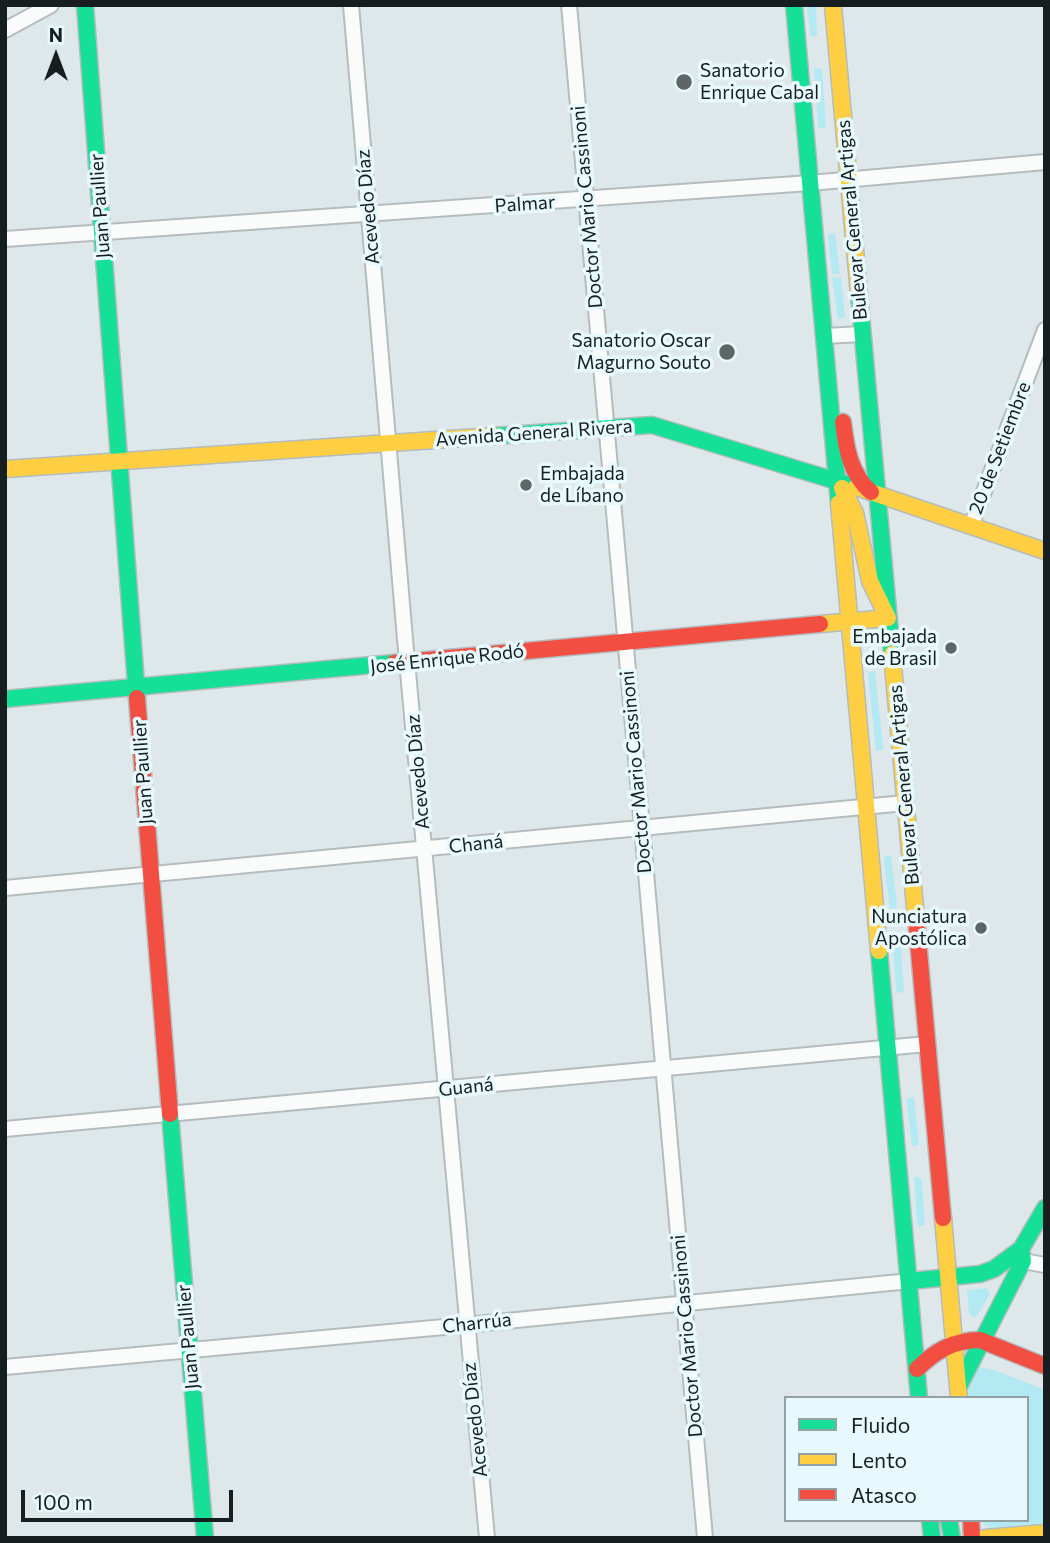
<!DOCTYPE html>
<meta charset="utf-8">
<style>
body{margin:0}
#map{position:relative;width:1050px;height:1543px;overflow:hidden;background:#dee8ea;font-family:Commissioner,sans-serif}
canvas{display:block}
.frame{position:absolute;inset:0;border:7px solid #171e1f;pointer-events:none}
.legend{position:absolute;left:784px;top:1396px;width:245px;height:126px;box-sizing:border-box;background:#e7f9fc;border:2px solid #94a1a4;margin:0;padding:9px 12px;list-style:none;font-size:21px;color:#171e1f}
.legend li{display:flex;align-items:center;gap:14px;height:35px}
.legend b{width:35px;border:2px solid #94a1a4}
.north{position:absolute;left:21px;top:21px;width:70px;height:70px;-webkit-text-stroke:5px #e7f9fc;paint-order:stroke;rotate:0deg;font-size:19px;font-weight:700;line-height:28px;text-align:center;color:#171e1f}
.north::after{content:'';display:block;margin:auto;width:24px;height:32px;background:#171e1f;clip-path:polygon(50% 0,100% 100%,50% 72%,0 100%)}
.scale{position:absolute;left:21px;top:1490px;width:212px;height:32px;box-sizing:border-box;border:4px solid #171e1f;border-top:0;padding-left:9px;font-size:21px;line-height:24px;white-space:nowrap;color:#171e1f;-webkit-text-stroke:5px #e7f9fc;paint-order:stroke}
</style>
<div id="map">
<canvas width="1050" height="1543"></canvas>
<div class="frame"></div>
<ul class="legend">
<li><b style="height:9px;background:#16e098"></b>Fluido</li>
<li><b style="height:9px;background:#ffcf43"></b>Lento</li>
<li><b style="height:9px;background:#f24e42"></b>Atasco</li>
</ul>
<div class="north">N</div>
<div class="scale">100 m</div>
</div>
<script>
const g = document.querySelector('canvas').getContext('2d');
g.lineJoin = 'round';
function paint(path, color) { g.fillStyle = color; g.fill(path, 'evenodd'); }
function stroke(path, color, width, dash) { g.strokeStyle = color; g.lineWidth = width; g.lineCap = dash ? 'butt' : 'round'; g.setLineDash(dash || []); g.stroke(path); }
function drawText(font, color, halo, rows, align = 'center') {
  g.font = font + ' Commissioner,sans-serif'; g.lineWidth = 7; g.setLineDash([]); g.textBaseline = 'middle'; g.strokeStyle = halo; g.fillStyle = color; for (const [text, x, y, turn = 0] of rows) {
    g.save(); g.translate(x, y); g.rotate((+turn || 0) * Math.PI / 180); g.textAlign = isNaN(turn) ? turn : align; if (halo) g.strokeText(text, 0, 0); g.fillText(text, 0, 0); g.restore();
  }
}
paint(new Path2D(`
 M807 5H816L817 36H811L810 33Z
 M814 68 822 69 826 128 820 129 818 126Z
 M835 233 840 274H832L828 236 829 234Z
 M841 277 845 315 844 318 838 319 832 278Z
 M875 671 883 747 882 750 876 751 868 675 869 672Z
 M891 855 897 905 896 908 890 909 884 860 885 856Z
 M893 944H899L901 947 904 992 898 993 896 990Z
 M914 1097 919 1143 918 1146H912L907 1102 908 1098Z
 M914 1177H920L922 1181 925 1225 919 1226 917 1223Z
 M986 1288 990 1294 976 1317 972 1316 969 1313 967 1290Z
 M980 1367 997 1371 1045 1390V1523L991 1528 986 1526 981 1520H1027V1398H968C967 1384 966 1374 980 1367Z`), '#b3e9f3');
const street = new Path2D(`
 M351 5 405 639 487 1538
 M569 5 705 1538
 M5 30 51 5
 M5 239 810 183 1045 162
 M825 336 862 334
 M971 526 1045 330
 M5 888 905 803
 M5 1129 927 1044
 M1023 1261 1045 1265
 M5 1367 466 1325 910 1281`);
const fast = new Path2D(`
 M85 5 137 698
 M794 5 839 503
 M859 294 892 654
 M494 436 652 425 856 487
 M5 699 394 663
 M879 951 919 1398
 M170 1114 205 1538
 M910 1281 980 1274 994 1269 1021 1249
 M959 1386 1023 1261 1021 1249 1045 1208
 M930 1520 932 1538
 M949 1520 952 1538`);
const slow = new Path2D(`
 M833 5 859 294
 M5 469 494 436
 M856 487 1045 551
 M839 503 879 951
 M820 624 888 618 870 581 855 513 842 488
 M892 654 917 929
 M943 1218 959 1398
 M985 1538 1045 1533`);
const jam = new Path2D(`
 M843 422C846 448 850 474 871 492
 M394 663 820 624
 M137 698 170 1114
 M917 929 943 1218
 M917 1369C935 1351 954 1340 980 1340L1045 1366
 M971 1520 972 1538`);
stroke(street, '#b5bcbe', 18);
stroke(fast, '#b5bcbe', 19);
stroke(slow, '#b5bcbe', 19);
stroke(jam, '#b5bcbe', 19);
stroke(street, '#fafcfc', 14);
stroke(fast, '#16e098', 16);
stroke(slow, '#ffcf43', 16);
stroke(jam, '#f24e42', 16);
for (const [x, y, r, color] of [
 [684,82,9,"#5d6566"],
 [727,352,9,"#5d6566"],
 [526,485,7,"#5d6566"],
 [951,648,7,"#5d6566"],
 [981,928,7,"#5d6566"]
]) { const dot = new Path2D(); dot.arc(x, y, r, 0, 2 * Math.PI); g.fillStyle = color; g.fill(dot); stroke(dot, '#e7f9fc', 2.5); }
drawText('19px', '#171e1f', '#e7f9fc', [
 ["Sanatorio",700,71,"left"],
 ["Enrique Cabal",700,93,"left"],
 ["Sanatorio Oscar",711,341],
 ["Magurno Souto",711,363],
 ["Embajada",540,474,"left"],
 ["de Líbano",540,496,"left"],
 ["Embajada",937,637],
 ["de Brasil",937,659],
 ["Nunciatura",967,917],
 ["Apostólica",967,939]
], 'right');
drawText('19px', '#171e1f', '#e7f9fc', [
 ["Palmar",525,204,-4],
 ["Juan Paullier",100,206,-94],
 ["Acevedo Díaz",368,207,-95],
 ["Doctor Mario Cassinoni",587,207,-95],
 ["Bulevar General Artigas",852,220,-95],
 ["Avenida General Rivera",534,433,-4],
 ["20 de Setiembre",1000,448,-69],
 ["José Enrique Rodó",447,659,-6],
 ["Juan Paullier",143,772,-94],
 ["Acevedo Díaz",418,772,-95],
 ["Doctor Mario Cassinoni",636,772,-95],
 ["Bulevar General Artigas",904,785,-95],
 ["Chaná",476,844,-6],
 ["Guaná",466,1087,-6],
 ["Charrúa",477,1323,-6],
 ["Doctor Mario Cassinoni",687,1336,-95],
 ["Juan Paullier",188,1337,-95],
 ["Acevedo Díaz",475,1420,-96]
]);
</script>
